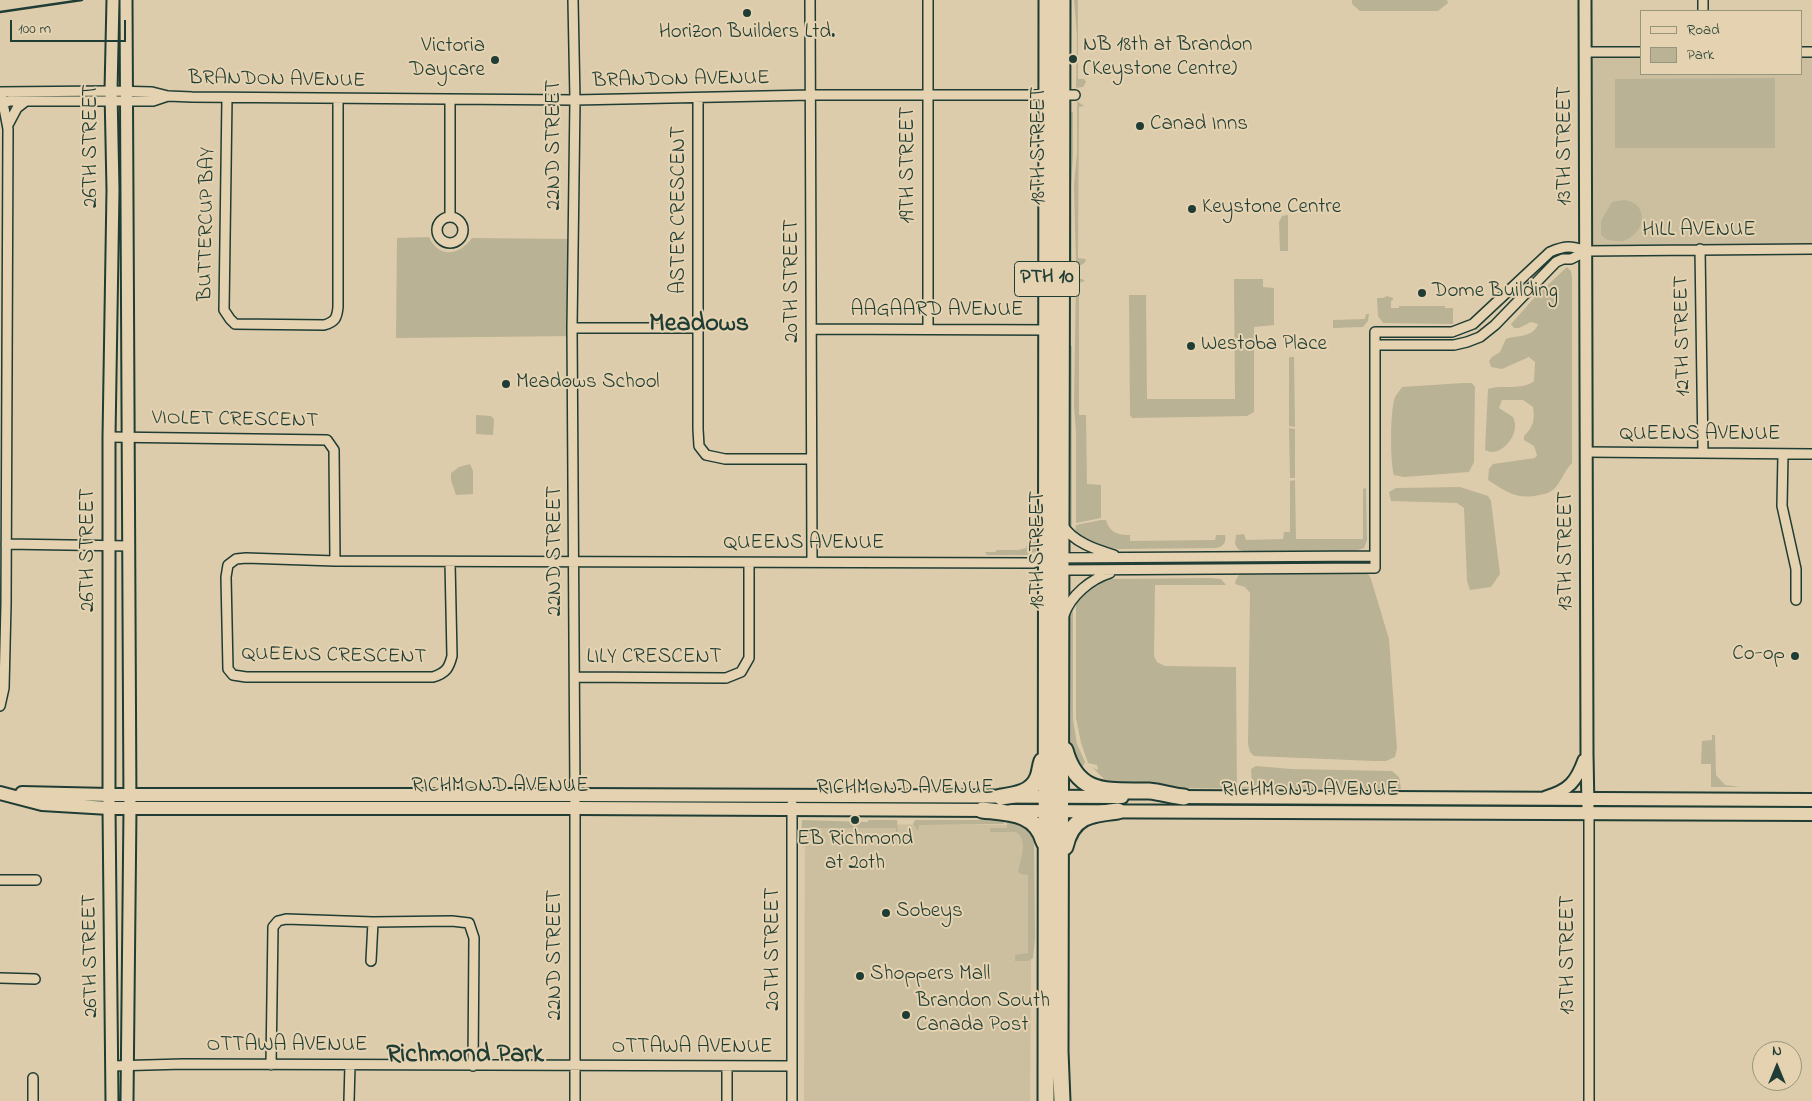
<!DOCTYPE html>
<style>
body{margin:0}
#map{position:relative;width:1812px;height:1101px;overflow:hidden;background:#ddccab;font-family:"Indie Flower",sans-serif}
canvas{display:block}
.legend{position:absolute;left:1640px;top:10px;width:162px;height:65px;box-sizing:border-box;background:#e5d2b0;border:1px solid #96967e;margin:0;padding:6px 9px;list-style:none;font-size:15px;color:#1f3d34}
.legend li{display:flex;align-items:center;gap:10px;height:25px}
.legend b{width:25px;border:1px solid #96967e}
.north{position:absolute;left:1752px;top:1041px;width:50px;height:50px;box-sizing:border-box;background:#e5d2b0;border:1px solid #96967e;border-radius:50%;rotate:0deg;font-size:14px;font-weight:700;line-height:20px;text-align:center;color:#1f3d34}
.north::after{content:'';display:block;margin:auto;width:18px;height:22px;background:#1f3d34;clip-path:polygon(50% 0,100% 100%,50% 72%,0 100%)}
.scale{position:absolute;left:10px;top:20px;width:116px;height:22px;box-sizing:border-box;border:2px solid #1f3d34;border-top:0;padding-left:6px;font-size:15px;line-height:18px;white-space:nowrap;color:#1f3d34;-webkit-text-stroke:4px #e5d2b0;paint-order:stroke}
</style>
<div id="map">
<canvas width="1812" height="1101"></canvas>
<ul class="legend">
<li><b style="height:6px;background:#e5d2b0"></b>Road</li>
<li><b style="height:14px;background:#bab295"></b>Park</li>
</ul>
<div class="north">N</div>
<div class="scale">100 m</div>
</div>
<script>
const g = document.querySelector('canvas').getContext('2d');
g.lineJoin = 'round';
function paint(path, color) { g.fillStyle = color; g.fill(path, 'evenodd'); }
function stroke(path, color, width, dash) { g.strokeStyle = color; g.lineWidth = width; g.lineCap = dash ? 'butt' : 'round'; g.setLineDash(dash || []); g.stroke(path); }
function drawText(font, color, halo, rows, align = 'center') {
  g.font = font + ' "Indie Flower",sans-serif'; g.lineWidth = 4; g.setLineDash([]); g.textBaseline = 'middle'; g.strokeStyle = halo; g.fillStyle = color; for (const [text, x, y, turn = 0] of rows) {
    g.save(); g.translate(x, y); g.rotate((+turn || 0) * Math.PI / 180); g.textAlign = isNaN(turn) ? turn : align; if (halo) g.strokeText(text, 0, 0); g.fillText(text, 0, 0); g.restore();
  }
}
paint(new Path2D(`
 M1641 52V74H1801V52H1812V252L1587 251 1585 53Z
 M805 824 1021 825 1032 835 1030 1101H804Z`), '#ccbfa0');
paint(new Path2D(`
 M1074 0H1078V79H1084L1086 82 1083 87 1076 88 1077 36Z
 M1352 0H1447L1448 3 1438 11H1360L1352 4Z
 M1775 78V148H1615V79Z
 M1077 101 1084 106 1079 107 1078 258 1085 259 1086 260C1084 264 1081 266 1076 266L1074 185 1077 153Z
 M1067 112H1073V157L1071 186 1072 264 1068 261Z
 M1624 200C1650 203 1646 234 1623 241 1619 242 1612 240 1607 240L1601 235V221L1612 202Z
 M1288 215V251H1280L1279 222 1282 216Z
 M429 237C439 259 460 255 472 238L573 239V336L396 338 397 238Z
 M1567 267 1571 271 1572 278V463C1565 470 1561 482 1554 489 1549 493 1545 494 1539 495 1516 500 1507 492 1488 480L1489 469 1493 464 1535 458 1537 455 1534 446 1524 440V436C1533 427 1535 421 1533 407L1523 400H1502L1499 408 1513 417C1514 420 1515 422 1515 425 1516 439 1499 458 1485 450L1488 389C1502 384 1522 391 1534 381L1535 362 1529 357 1502 369 1491 367 1489 361 1492 357 1500 352 1506 339C1517 335 1533 338 1538 324L1531 322 1519 328H1514L1511 324 1535 297Z
 M1076 278 1082 279 1085 281 1079 283V415H1086L1087 484 1101 485V518L1076 523V433L1074 405Z
 M1234 279H1263V287L1274 288V325L1254 327V412L1247 416 1132 418 1130 415 1129 295H1146L1147 399H1235Z
 M1387 296 1393 298V300L1391 301V308H1399V306H1445V308H1453V324L1383 323 1378 316 1377 298H1383Z
 M1366 314H1369L1368 321 1363 327 1333 328V320L1365 319Z
 M1066 346H1072V529L1067 524Z
 M1289 357H1294L1295 427 1289 426Z
 M1463 383H1472L1475 387 1474 462 1469 472 1404 477 1394 475C1390 463 1390 409 1395 397 1397 394 1400 390 1402 387Z
 M476 415 491 416 494 419 493 435 476 434Z
 M1289 428 1295 429V478H1290Z
 M470 464 473 471V494L456 495 451 480V473L459 467Z
 M1295 480 1296 539H1363V489L1366 488 1367 540 1364 548 1355 551 1245 552 1238 549 1235 544 1236 535 1244 534 1246 540 1283 539 1284 532H1290V481Z
 M1460 487 1488 496 1491 501 1500 574 1491 587 1470 590 1467 581 1464 508 1457 503 1391 501 1389 492 1396 488Z
 M1101 520H1106C1110 533 1118 535 1130 535V541L1215 540 1216 535H1225C1227 542 1223 547 1216 548L1119 549 1098 546 1085 539 1075 532 1076 525Z
 M1028 542H1037L1036 551 1031 555H987L985 552H995L997 550H1019L1026 548Z
 M1364 560V563H1362L1240 564 1238 563 1240 561Z
 M1221 561V565L1074 566V563Z
 M1363 572 1369 575 1371 579 1389 639 1396 735 1397 748 1395 757 1386 761H1374L1254 756 1250 752 1248 744 1250 593 1245 587 1235 584C1236 578 1238 574 1244 573Z
 M1211 578 1221 579 1226 585H1155L1154 656 1157 662 1165 666 1236 667 1237 787H1252L1251 769 1256 766 1291 769 1392 771 1399 777 1401 789 1127 788 1110 785 1092 767 1097 770 1098 768 1097 765 1088 763 1081 743 1076 718V601L1083 593 1104 579Z
 M1073 606V719L1077 744 1085 762 1080 773 1071 755 1067 738 1068 617Z
 M1712 735H1715L1716 775 1725 785 1741 787H1711V764H1701L1702 741 1712 740Z
 M1007 819 1027 824 1034 836 1035 938 1033 958 1028 961H1015V955L1028 953V875L1021 874 1018 872C1020 860 1029 840 1016 832H990V828H1007Z
 M802 820 868 822V820H897L898 835 896 834V828H812V835H804V848L801 838Z
 M915 820H1003L1004 824 919 825 918 831 913 824Z`), '#bab295');
const minor = new Path2D(`
 M573 0 575 100 572 328 575 795V1101
 M810 0 812 562
 M928 0V329
 M1703 0V11
 M1585 52H1641
 M1801 52H1812
 M0 92 111 91 152 92 168 96 192 97 575 100 811 95H1075
 M227 98 224 310 230 319 235 324 324 325C335 322 337 318 338 307V99
 M698 98V429L699 446 706 455 725 459H811
 M0 103 10 101H153L168 96
 M8 125 17 108 26 101
 M437 230a13 13 0 1 1 26 0a13 13 0 1 1-26 0Z
 M450 217V100
 M1700 249 1703 453
 M572 328H698
 M812 329 1051 330
 M1375 345H1454L1467 342 1480 337 1495 325 1556 262 1563 259H1571L1587 251
 M109 437 327 440 334 450 335 561
 M1587 452 1812 454
 M1783 454 1782 506 1796 569V600
 M1062 524C1072 542 1097 550 1114 555
 M6 544 129 546
 M450 562 452 656C449 668 446 673 433 677H246L233 675 228 669 226 577 228 565 236 559 246 558 335 561 1033 563 1047 558 1375 556
 M1056 570 1375 568V332H1452L1473 324 1550 252C1566 245 1571 246 1587 251L1812 249
 M1064 615C1071 595 1091 579 1110 573
 M575 677 726 678 741 672 749 658V563
 M0 706 4 688 6 604 8 129 1 92
 M0 880H36
 M371 961 373 922
 M0 978 35 979
 M271 1065 273 927 278 921 286 919 373 922 452 921 469 923 474 938 473 1066
 M112 1066 183 1064 792 1066
 M33 1078V1101
 M349 1101 350 1065
 M727 1101V1066
 M792 1101V804
 M1589 1101V813`);
const tertiary = new Path2D(`
 M126 0 130 808 127 1101
 M1585 0 1587 754 1588 808
 M1546 797C1569 790 1576 782 1584 760
 M112 1101 109 808V437L113 190 111 91 113 0`);
const secondary = new Path2D(`
 M0 793 42 804 109 808H575L991 810
 M22 793 109 795H575L1122 797
 M1175 797 1812 800
 M1011 811 1812 814`);
const primary = new Path2D(`
 M1065 750C1078 797 1109 790 1149 791 1161 792 1172 796 1184 797
 M1001 797C1015 795 1032 793 1038 777 1040 772 1040 766 1042 761
 M982 810C1009 813 1036 812 1044 842
 M1065 847C1072 816 1090 814 1118 811
 M1046 1101 1047 0
 M1062 1101 1060 1051 1062 0`);
stroke(minor, '#1f3d34', 12);
stroke(tertiary, '#1f3d34', 15);
stroke(secondary, '#1f3d34', 16);
stroke(primary, '#1f3d34', 19);
stroke(minor, '#e5d2b0', 9);
stroke(tertiary, '#e5d2b0', 11);
stroke(secondary, '#e5d2b0', 12);
stroke(primary, '#e5d2b0', 15);
stroke(new Path2D(`
 M0 12 82 0`), '#1f3d34', 2.5);
for (const [x, y, r, color] of [
 [747,13,5,"#1f3d34"],
 [1073,59,5,"#1f3d34"],
 [495,60,5,"#1f3d34"],
 [1140,126,5,"#1f3d34"],
 [1192,209,5,"#1f3d34"],
 [1422,293,5,"#1f3d34"],
 [1191,346,5,"#1f3d34"],
 [506,384,5,"#1f3d34"],
 [1795,656,5,"#1f3d34"],
 [855,820,5,"#1f3d34"],
 [886,913,5,"#1f3d34"],
 [860,976,5,"#1f3d34"],
 [906,1015,5,"#1f3d34"]
]) { const dot = new Path2D(); dot.arc(x, y, r, 0, 2 * Math.PI); g.fillStyle = color; g.fill(dot); stroke(dot, '#e5d2b0', 2); }
for (const [x, y, w] of [
 [1047,279,65]
]) { const box = new Path2D(); box.roundRect(x - w / 2, y - 17.5, w, 35, 4); g.fillStyle = '#e5d2b0'; g.fill(box); stroke(box, '#1f3d34', 1); }
drawText('bold 20px', '#1f3d34', null, [
 ["PTH 10",1047,279]
]);
drawText('21px', '#1f3d34', '#e5d2b0', [
 ["Horizon Builders Ltd.",747,34,"center"],
 ["NB 18th at Brandon",1083,47],
 ["(Keystone Centre)",1083,71],
 ["Victoria",485,48,"right"],
 ["Daycare",485,72,"right"],
 ["Canad Inns",1150,126],
 ["Keystone Centre",1202,209],
 ["Dome Building",1432,293],
 ["Westoba Place",1201,346],
 ["Meadows School",516,384],
 ["Co-op",1785,656,"right"],
 ["EB Richmond",855,841,"center"],
 ["at 20th",855,865,"center"],
 ["Sobeys",896,913],
 ["Shoppers Mall",870,976],
 ["Brandon South",916,1003],
 ["Canada Post",916,1027]
], 'left');
drawText('21px', '#1f3d34', '#e5d2b0', [
 ["BRANDON AVENUE",277,81,1],
 ["BRANDON AVENUE",681,81,-1],
 ["22ND STREET",556,145,-90],
 ["26TH STREET",93,146,-90],
 ["18TH STREET",1041,146,-90],
 ["13TH STREET",1567,146,-90],
 ["19TH STREET",910,165,-90],
 ["ASTER CRESCENT",681,210,-90],
 ["BUTTERCUP BAY",208,224,-89],
 ["HILL AVENUE",1699,232],
 ["20TH STREET",794,281,-90],
 ["AAGAARD AVENUE",937,312],
 ["12TH STREET",1684,336,-91],
 ["VIOLET CRESCENT",235,421,1],
 ["QUEENS AVENUE",1700,436],
 ["QUEENS AVENUE",804,545],
 ["26TH STREET",90,550,-90],
 ["18TH STREET",1040,550,-90],
 ["22ND STREET",557,551,-90],
 ["13TH STREET",1568,551,-90],
 ["QUEENS CRESCENT",334,657,1],
 ["LILY CRESCENT",654,659],
 ["RICHMOND AVENUE",500,788],
 ["RICHMOND AVENUE",905,790],
 ["RICHMOND AVENUE",1310,792],
 ["20TH STREET",775,949,-90],
 ["22ND STREET",557,955,-90],
 ["13TH STREET",1570,955,-90],
 ["26TH STREET",92,956,-91],
 ["OTTAWA AVENUE",287,1047],
 ["OTTAWA AVENUE",692,1049]
]);
drawText('bold 26px', '#1f3d34', '#e5d2b0', [
 ["Meadows",699,326],
 ["Richmond Park",465,1057]
]);
</script>
